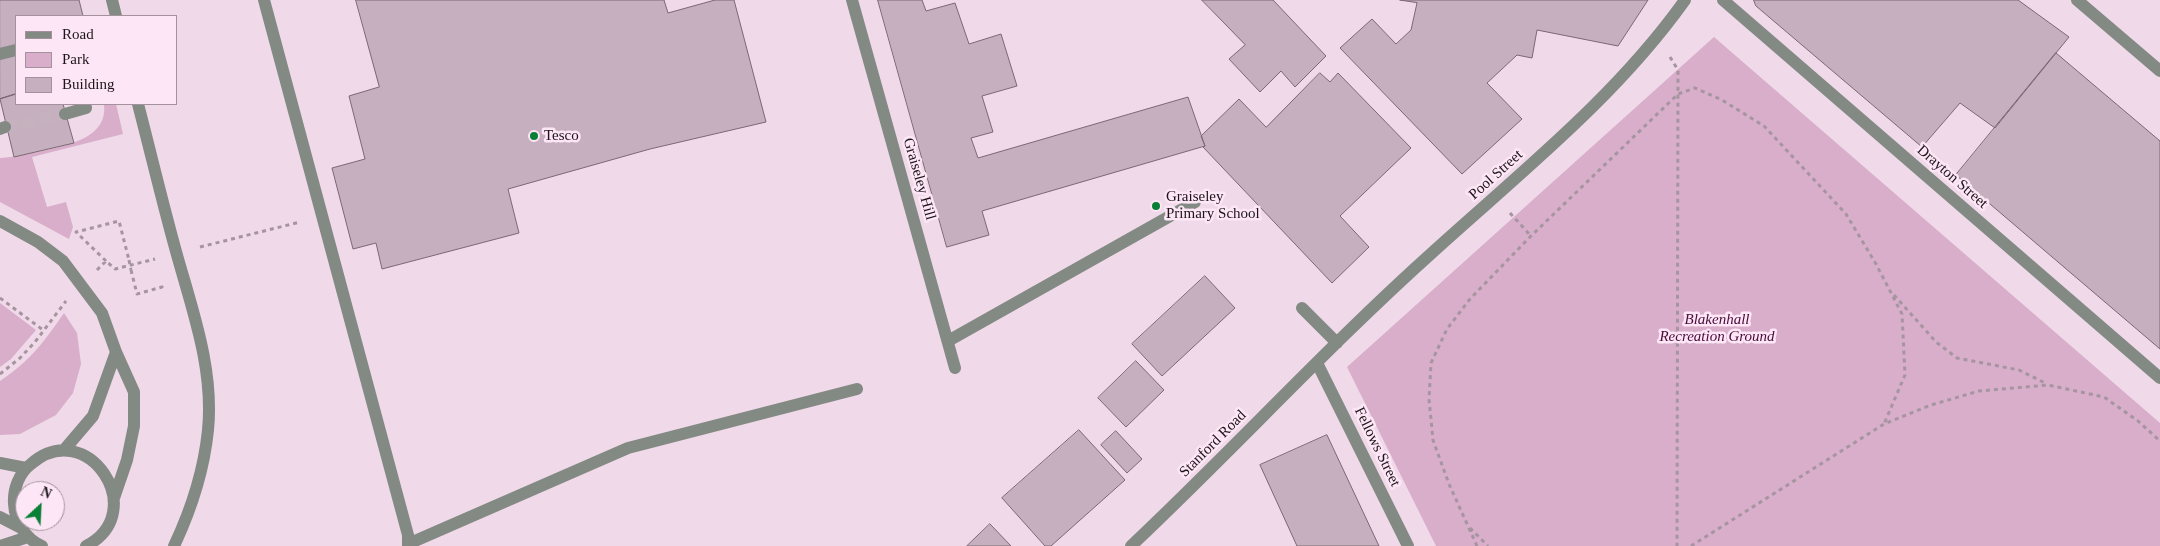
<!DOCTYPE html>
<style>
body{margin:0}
#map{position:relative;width:2160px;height:546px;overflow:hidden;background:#f0d9e8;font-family:Georgia,serif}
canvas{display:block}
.legend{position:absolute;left:15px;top:15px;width:162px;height:90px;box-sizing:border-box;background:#fde6f5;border:1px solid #a3929e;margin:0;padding:6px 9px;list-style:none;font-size:15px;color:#1d151b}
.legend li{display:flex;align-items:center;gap:10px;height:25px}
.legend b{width:25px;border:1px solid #a3929e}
.north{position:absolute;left:15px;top:481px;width:50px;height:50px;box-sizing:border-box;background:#fde6f5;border:1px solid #a3929e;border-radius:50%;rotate:25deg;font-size:14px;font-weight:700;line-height:20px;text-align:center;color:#1d151b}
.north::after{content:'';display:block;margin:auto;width:18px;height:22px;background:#0a7f36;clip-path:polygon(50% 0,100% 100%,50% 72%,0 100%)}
</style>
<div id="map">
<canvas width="2160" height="546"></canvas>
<ul class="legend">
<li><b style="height:6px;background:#828a83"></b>Road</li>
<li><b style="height:14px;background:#d8aeca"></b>Park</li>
<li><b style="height:14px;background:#c6afbe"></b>Building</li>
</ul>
<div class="north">N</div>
</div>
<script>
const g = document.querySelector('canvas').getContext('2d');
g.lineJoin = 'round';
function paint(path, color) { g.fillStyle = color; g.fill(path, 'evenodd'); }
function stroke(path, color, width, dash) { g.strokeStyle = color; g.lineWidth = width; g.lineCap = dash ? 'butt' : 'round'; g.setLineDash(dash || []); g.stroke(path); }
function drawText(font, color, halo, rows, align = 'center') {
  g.font = font + ' Georgia,serif'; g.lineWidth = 5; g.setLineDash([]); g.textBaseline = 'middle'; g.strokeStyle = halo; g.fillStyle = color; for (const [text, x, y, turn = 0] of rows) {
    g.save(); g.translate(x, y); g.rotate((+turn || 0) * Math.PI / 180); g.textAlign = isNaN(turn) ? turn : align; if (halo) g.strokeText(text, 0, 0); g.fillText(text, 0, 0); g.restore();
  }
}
paint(new Path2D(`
 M1714 37 2160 423V546H1436L1347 367Z
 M104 104H116L123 134 32 157 47 207 66 202 73 227 69 239 0 202V158C16 157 31 153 46 150 71 144 108 137 104 104Z
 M0 303 36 330 11 359 0 367Z
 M64 313 77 333 81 364 73 393 56 415 20 434 0 435V381C30 361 44 342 64 313Z`), '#d8aeca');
const building = new Path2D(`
 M0 0H79L83 16H16V94L0 99Z
 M356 0H664L668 13 715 0H734L766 122 650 149 508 189 519 233 382 269 376 243 353 249 332 168 365 159 349 96 379 87Z
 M878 0H922L926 11 955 3 969 44 1001 34 1017 86 982 96 993 132 971 138 978 158 1188 97 1205 146 982 211 989 235 947 247Z
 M1202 0H1273L1326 56 1295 87 1281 71 1260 92 1229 59 1245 45Z
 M1400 0H1648L1618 46 1537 30 1532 58 1517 55 1487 83 1522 119 1462 174 1340 48 1372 19 1396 44 1411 30 1417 3Z
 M1754 0H2018L2069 37 1995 128 1960 103 1922 147 1756 6Z
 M2056 53 2160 141V349L1956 175Z
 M1320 73 1330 82 1338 73 1411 148 1340 216 1369 247 1332 283 1203 147 1205 146 1201 136 1239 99 1266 127Z
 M16 94V104H63L74 143 14 157 0 99Z
 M1205 276 1235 308 1162 376 1132 344Z
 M1136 361 1164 390 1126 427 1098 398Z
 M1079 430 1125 480 1051 546H1045L1002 498Z
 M1116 431 1142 459 1127 473 1101 445Z
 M1327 435 1379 546H1297L1260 465Z
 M990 524 1011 546H967Z`);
paint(building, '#c6afbe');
stroke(building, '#7c6875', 1);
stroke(new Path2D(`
 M5 127 65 114`), '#c6b2bf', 12, [12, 6]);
stroke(new Path2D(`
 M1670 57 1678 70 1677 546
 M1510 213 1531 236
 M200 247 300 222
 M106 261 76 232 119 221 129 260
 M97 270 106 261 115 269 155 259
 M131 270 137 294 162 287 161 285
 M1894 295 1936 342 1957 358 2019 370 2047 384
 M0 298 43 330
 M0 374 20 358 35 342 66 301
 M1470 528 1488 546
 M1477 546 1449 484 1433 440 1429 399 1431 363 1447 329 1470 299 1531 236 1678 94 1695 88 1722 100 1764 126 1846 214 1876 264 1902 314 1905 375 1884 424
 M1691 546 1884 424 1931 405 1979 391 2048 385 2104 397 2138 421 2160 441`), '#a695a0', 3, [4, 4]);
stroke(new Path2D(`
 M112 0 116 16
 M264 0 408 535V546
 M852 0 955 368
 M1723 0 2160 378
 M2077 0 2160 71
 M0 54 16 50
 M138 104C151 154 163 205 177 255 193 312 214 370 208 430 204 470 191 510 174 546
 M65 114 86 108 85 104
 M0 129 5 127
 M0 221 38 242 63 261 102 313 116 352 134 392V426L127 460 114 498
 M1302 308 1337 343
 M948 341 1195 202
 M1317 363 1408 546
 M64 450 93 416 116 352
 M0 463 26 468
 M0 517 21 528
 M408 544 628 448 857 389
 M0 546 28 537
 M42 546C25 539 15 521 14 504 13 489 19 473 31 464 87 415 152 512 86 546
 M1131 546C1233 450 1329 345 1434 251 1521 172 1616 97 1685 0`), '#828a83', 12);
stroke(new Path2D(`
 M129 260 131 270`), '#a695a0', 3, [4, 4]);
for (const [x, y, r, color] of [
 [534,136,5,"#0a7f36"],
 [1156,206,5,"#0a7f36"]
]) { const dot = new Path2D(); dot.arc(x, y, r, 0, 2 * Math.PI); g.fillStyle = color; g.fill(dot); stroke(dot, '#fde6f5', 2); }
drawText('15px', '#1d151b', '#fde6f5', [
 ["Tesco",544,136],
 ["Graiseley",1166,197],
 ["Primary School",1166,214]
], 'left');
drawText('15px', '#1d151b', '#fde6f5', [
 ["Pool Street",1496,175,-42],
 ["Drayton Street",1952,177,41],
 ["Graiseley Hill",919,179,74],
 ["Stanford Road",1213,444,-45],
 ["Fellows Street",1377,447,64]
]);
drawText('italic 15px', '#490b3b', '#fde6f5', [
 ["Blakenhall",1717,320],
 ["Recreation Ground",1717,337]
]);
</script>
